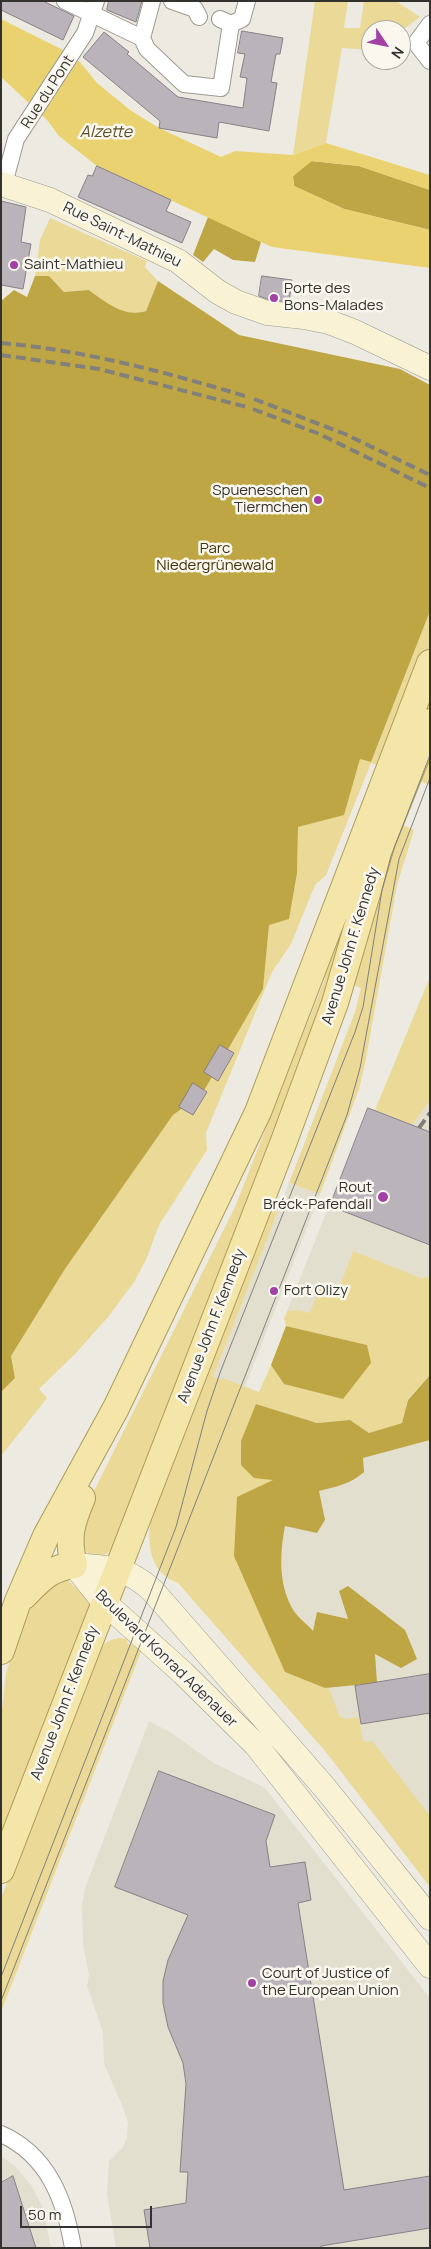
<!DOCTYPE html>
<meta charset="utf-8">
<style>
body{margin:0}
#map{position:relative;width:431px;height:2249px;overflow:hidden;background:#edebe1;font-family:Manrope,sans-serif}
canvas{display:block}
.frame{position:absolute;inset:0;border:2px solid #33322f;pointer-events:none}
.north{position:absolute;left:361px;top:20px;width:50px;height:50px;box-sizing:border-box;background:#faf8ee;border:1px solid #aaa9a2;border-radius:50%;rotate:124deg;font-size:14px;font-weight:700;line-height:20px;text-align:center;color:#33322f}
.north::after{content:'';display:block;margin:auto;width:18px;height:22px;background:#a240a6;clip-path:polygon(50% 0,100% 100%,50% 72%,0 100%)}
.scale{position:absolute;left:20px;top:2206px;width:132px;height:22px;box-sizing:border-box;border:2px solid #33322f;border-top:0;padding-left:6px;font-size:15px;line-height:18px;white-space:nowrap;color:#33322f;-webkit-text-stroke:4px #faf8ee;paint-order:stroke}
</style>
<div id="map">
<canvas width="431" height="2249"></canvas>
<div class="frame"></div>
<div class="north">N</div>
<div class="scale">50 m</div>
</div>
<script>
const g = document.querySelector('canvas').getContext('2d');
g.lineJoin = 'round';
function paint(path, color) { g.fillStyle = color; g.fill(path, 'evenodd'); }
function stroke(path, color, width, dash) { g.strokeStyle = color; g.lineWidth = width; g.lineCap = dash ? 'butt' : 'round'; g.setLineDash(dash || []); g.stroke(path); }
function drawText(font, color, halo, rows, align = 'center') {
  g.font = font + ' Manrope,sans-serif'; g.lineWidth = 5; g.setLineDash([]); g.textBaseline = 'middle'; g.strokeStyle = halo; g.fillStyle = color; for (const [text, x, y, turn = 0] of rows) {
    g.save(); g.translate(x, y); g.rotate((+turn || 0) * Math.PI / 180); g.textAlign = isNaN(turn) ? turn : align; if (halo) g.strokeText(text, 0, 0); g.fillText(text, 0, 0); g.restore();
  }
}
paint(new Path2D(`
 M430 1101V1276L421 1278 353 1251 338 1291 310 1313 299 1310 287 1311 368 1108 412 1125Z
 M289 1183 320 1194 245 1387 224 1378 222 1381 213 1377Z
 M430 1440V1875L316 1725 252 1516 363 1458Z
 M149 1721 170 1732 212 1762 265 1788 430 1998V2248H116L107 2193 109 2161 123 2147 127 2137 128 2123 122 2105 104 2064 103 2032 87 1986 89 1975 83 1944 82 1905 85 1888Z
 M1 2156 14 2165 31 2185 43 2208 51 2248H1Z`), '#e3dfce');
paint(new Path2D(`
 M315 1H356L348 2 344 28H360L364 1H396L420 17 401 31 371 30V50L342 48 326 143 293 155Z
 M50 218 147 261 145 267 158 281 146 311C125 318 105 302 89 290L64 292 49 276H35L40 240Z
 M430 611V785L371 763 326 875 315 885 291 944 272 972 206 1133 207 1150 159 1225 146 1260 134 1282 109 1316 74 1355 39 1389 47 1398 1 1456V1392L15 1378 11 1356 65 1269 173 1115 202 1093 263 989 269 925 297 873 298 827 344 814 360 758 371 762Z
 M398 823 414 830 397 885 365 1064 359 1089 320 1194 289 1183 355 1012 361 988 353 985Z
 M353 888 341 959 114 1545C110 1552 106 1556 98 1556 72 1557 88 1514 90 1499L235 1207 324 981 334 935Z
 M430 977V1101L412 1125 375 1110Z
 M275 1198 282 1201 213 1377 222 1380 223 1378 259 1392 271 1365 284 1384 367 1345 286 1326 284 1319 287 1311 299 1310 310 1313 321 1285 338 1291 353 1251 421 1278 430 1276V1375L408 1399 402 1423 369 1433 350 1420 317 1423 256 1404 274 1480 285 1671 325 1688H329L339 1716 346 1719 359 1717 363 1742 372 1741 430 1816V1887L325 1751 178 1583C148 1573 146 1539 152 1513Z
 M65 1578 90 1600V1605L1 1833V1719L6 1673 26 1613 37 1594Z
 M119 1638 128 1639 127 1643 142 1649 1 2012V1898L96 1654C102 1644 108 1640 119 1638Z`), '#ead997');
paint(new Path2D(`
 M311 161 359 166 430 190V230L344 209 294 186 293 176Z
 M208 217 261 242 255 262 233 260 214 249 203 262 193 255Z
 M35 276H49L64 292 89 290C105 302 125 318 146 311L158 281 239 335 400 369 430 385V611L371 762 360 759 344 815 298 827 297 873 289 919 269 925 263 989 202 1094 173 1115 65 1269 11 1356 15 1378 1 1392V301L14 290 27 297Z
 M286 1326 367 1345 371 1363 343 1399 284 1384 271 1365Z
 M430 1375V1440L363 1458 364 1472C351 1484 335 1487 319 1491L325 1520 317 1533 285 1526C280 1553 278 1582 292 1608 296 1616 307 1624 313 1631L317 1612 348 1619 339 1591 348 1586 405 1630 417 1659 401 1668 375 1654 377 1683 325 1688 285 1672 234 1556 237 1497 273 1480 254 1478 241 1465V1441L256 1404 317 1423 350 1420 369 1433 402 1423 408 1400Z`), '#bfa644');
paint(new Path2D(`
 M1 19 61 49 80 62 97 83 130 110 159 128 221 157 235 151 293 155 326 143 430 175V190L359 166 312 161 293 176 294 186 344 209 430 230V268L272 247 261 242 97 166 59 136 47 120 1 77Z`), '#ebd271');
const building = new Path2D(`
 M1 1H43L74 16 63 40 1 10Z
 M109 1H142L136 22 107 10Z
 M242 31 283 38 280 54H276L271 82 277 83 269 131 219 122 217 138 159 128 160 121 83 57 104 32 129 52 127 54 178 97 243 108 247 78 240 77 245 54 238 53Z
 M97 166 171 200 166 211 191 222 182 243 78 197 88 175 92 176Z
 M1 201 26 207 21 242 31 244 23 289 1 285Z
 M262 276 292 280 289 302 270 300 259 296Z
 M220 1045 234 1053 218 1081 204 1072Z
 M193 1083 207 1092 193 1115 179 1107Z
 M368 1108 430 1132V1245L330 1206Z
 M430 1674V1713L361 1724 355 1686Z
 M159 1771 275 1815 266 1841 270 1867 305 1862 311 1900 298 1903 344 2190 430 2176V2228L321 2246V2248H150L144 2210 186 2203 188 2172H180L186 2084 183 2063 168 2027 163 2003V1981L168 1960 188 1915 115 1887Z
 M13 2176 36 2248H1V2183Z`);
paint(building, '#bab3ba');
stroke(building, '#878087', 1);
const street = new Path2D(`
 M65 1 142 38 147 49 184 84 221 88 231 24
 M172 1 195 9 199 17
 M220 19 231 24 242 19 247 1
 M430 24 416 43 430 61
 M142 38 152 1
 M4 184 16 139 85 33 96 1
 M1 2134C48 2155 65 2200 73 2248`);
const secondary = new Path2D(`
 M1 184 50 200 178 261 218 292 236 302 267 313 304 317 329 322 355 332 430 368
 M74 1565 104 1602 183 1673 256 1745 430 1966
 M74 1565C109 1568 125 1566 152 1590L325 1788 430 1918`);
const primary = new Path2D(`
 M24 1596C41 1579 50 1568 74 1565 67 1537 71 1524 82 1498
 M1 1651 18 1601 46 1536 116 1408 258 1112 430 663
 M1 1870 284 1141 335 1003 382 842 430 722`);
stroke(street, '#9c9a91', 18);
stroke(secondary, '#9c9a91', 25);
stroke(primary, '#ac9b58', 28);
stroke(street, '#fff', 16);
stroke(secondary, '#faf2d4', 24);
stroke(primary, '#f4e5a8', 26);
stroke(new Path2D(`
 M1 1977 176 1527 207 1411 221 1370 355 1032 363 1007 382 890 391 856 430 755
 M1 2001 347 1115 360 1068 399 859 430 778`), '#82807b', 1);
stroke(new Path2D(`
 M1 343C84 350 169 373 248 397
 M1 355 99 369 247 407
 M254 399 345 434 430 475
 M253 409 317 433 430 488
 M419 1128 430 1113`), '#82807b', 4, [10, 5]);
for (const [x, y, r, color] of [
 [14,265,5,"#a240a6"],
 [274,298,5,"#a240a6"],
 [318,500,5,"#a240a6"],
 [383,1197,6,"#a240a6"],
 [274,1291,5,"#a240a6"],
 [252,1983,5,"#a240a6"]
]) { const dot = new Path2D(); dot.arc(x, y, r, 0, 2 * Math.PI); g.fillStyle = color; g.fill(dot); stroke(dot, '#faf8ee', 2); }
drawText('15px', '#33322f', '#faf8ee', [
 ["Rue du Pont",48,92,-57],
 ["Rue Saint-Mathieu",122,235,26],
 ["Avenue John F. Kennedy",351,946,-73],
 ["Avenue John F. Kennedy",212,1326,-69],
 ["Boulevard Konrad Adenauer",166,1659,44],
 ["Avenue John F. Kennedy",65,1703,-69]
]);
drawText('15px', '#33322f', '#faf8ee', [
 ["Saint-Mathieu",24,265],
 ["Porte des",284,289],
 ["Bons-Malades",284,306],
 ["Spueneschen",308,491,"right"],
 ["Tiermchen",308,508,"right"],
 ["Rout",372,1188,"right"],
 ["Bréck-Pafendall",372,1205,"right"],
 ["Fort Olizy",284,1291],
 ["Court of Justice of",262,1974],
 ["the European Union",262,1991]
], 'left');
drawText('15px', '#40350b', '#faf8ee', [
 ["Parc",215,549],
 ["Niedergrünewald",215,566]
]);
drawText('italic 16px', '#5a4f26', '#faf8ee', [
 ["Alzette",106,133]
]);
</script>
